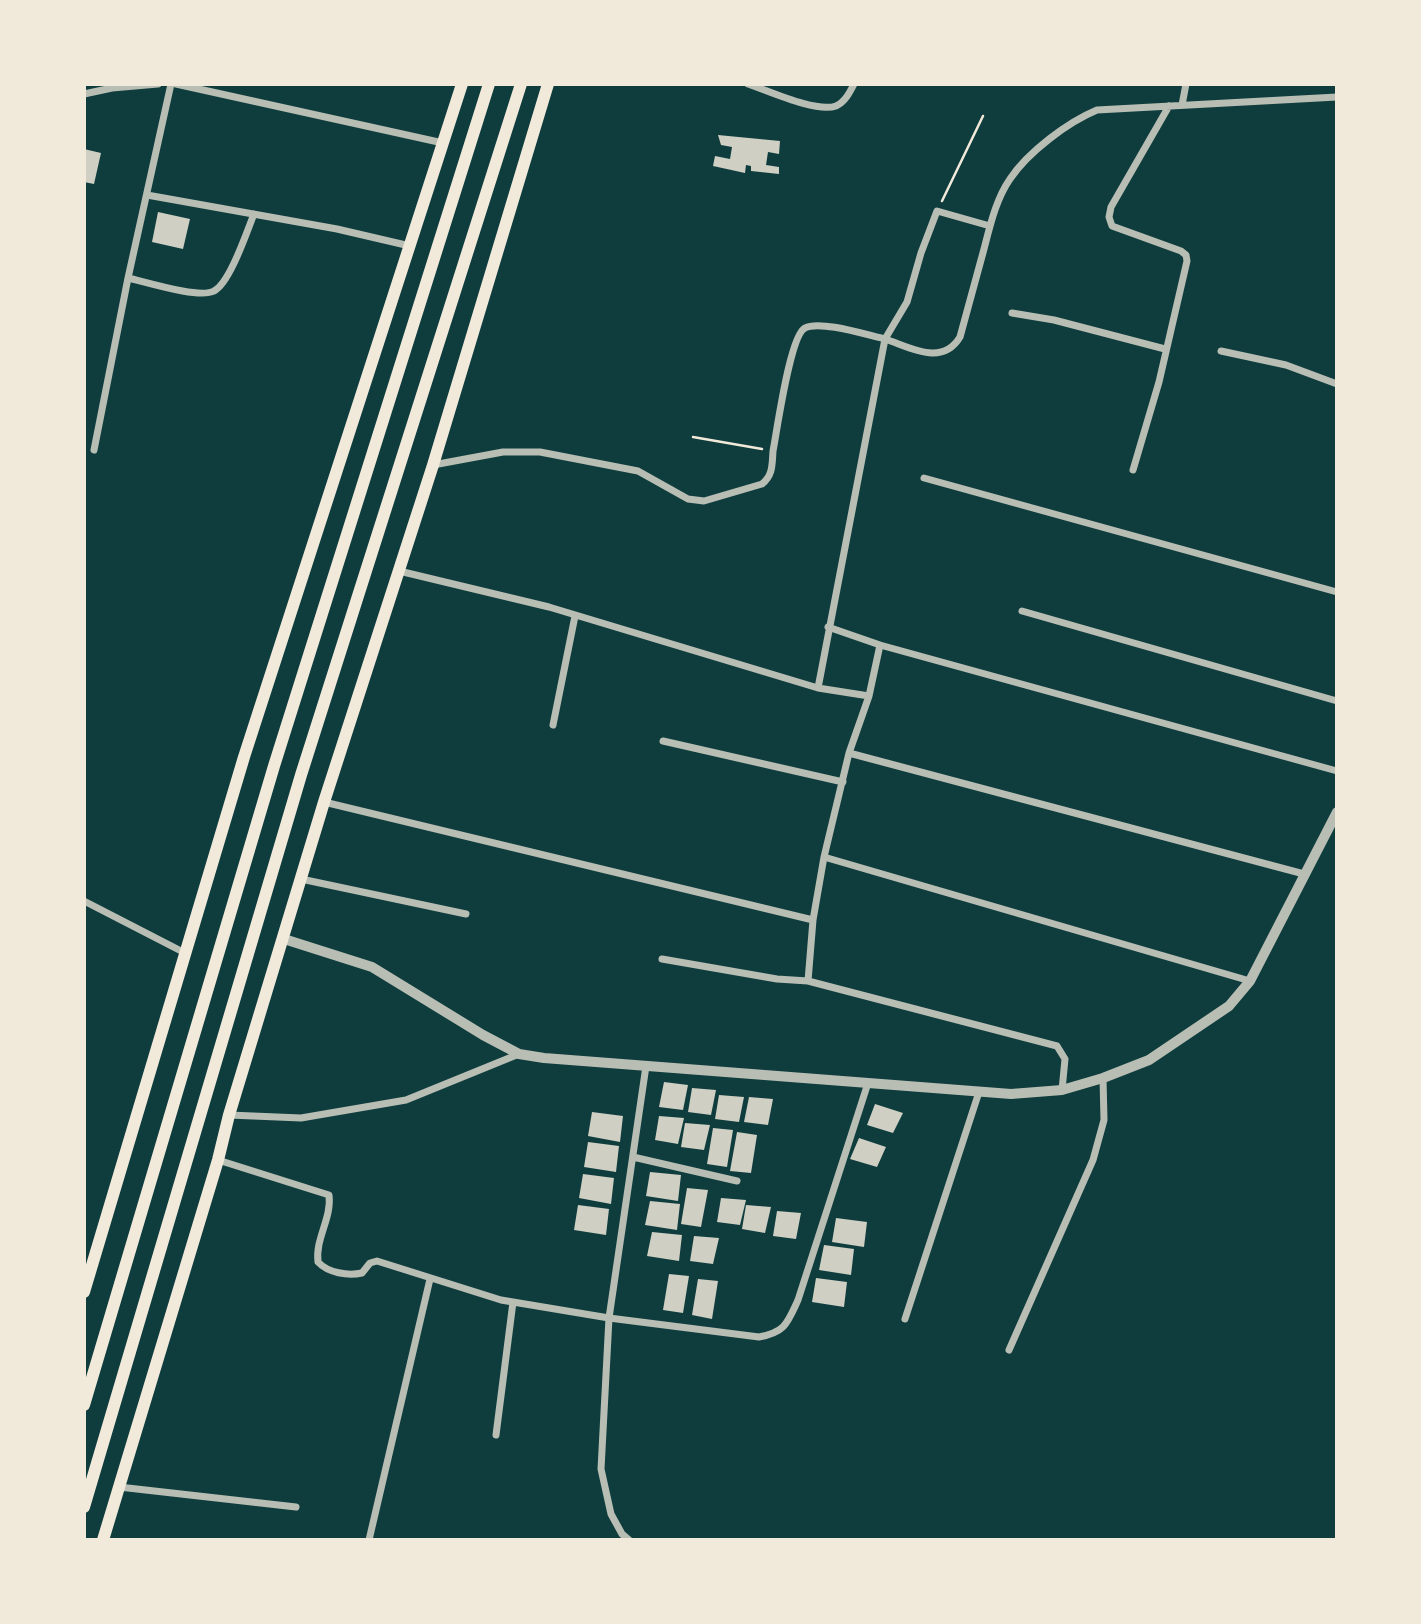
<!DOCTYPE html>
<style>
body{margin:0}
#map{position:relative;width:1421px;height:1624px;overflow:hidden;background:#0f3d3e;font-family:Quicksand,sans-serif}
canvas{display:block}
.frame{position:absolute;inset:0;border:86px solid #f1e9da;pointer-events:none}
</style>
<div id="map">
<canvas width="1421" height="1624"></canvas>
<div class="frame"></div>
</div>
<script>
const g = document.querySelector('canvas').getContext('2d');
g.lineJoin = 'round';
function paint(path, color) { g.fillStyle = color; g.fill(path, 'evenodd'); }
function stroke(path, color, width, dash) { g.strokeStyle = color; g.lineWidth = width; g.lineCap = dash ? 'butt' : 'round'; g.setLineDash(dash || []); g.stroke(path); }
paint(new Path2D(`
 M718 135 780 141 779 154 768 152 766 165 779 167V174L751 171V166L746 165 745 173 713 166 715 156 730 159 732 147 721 145Z
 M84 149 101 153 94 184 84 182Z
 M158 212 190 219 183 249 152 242Z
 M664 1082 688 1085 683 1110 659 1107Z
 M692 1088 716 1090 711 1115 688 1112Z
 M719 1095 744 1097 739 1122 715 1119Z
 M749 1097 773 1099 768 1125 744 1122Z
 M875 1104 903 1113 893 1133 867 1125Z
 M592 1112 623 1116 620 1142 588 1136Z
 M659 1116 684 1118 678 1144 655 1140Z
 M685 1123 710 1125 704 1150 681 1147Z
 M713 1128 733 1130 727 1167 707 1164Z
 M737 1132 757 1135 751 1173 730 1171Z
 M859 1138 886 1147 877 1167 850 1159Z
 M588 1142 619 1146 616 1172 584 1167Z
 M650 1172 681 1175 678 1201 646 1196Z
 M583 1174 614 1178 611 1204 579 1198Z
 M687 1188 708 1190 701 1227 681 1224Z
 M721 1198 746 1200 740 1225 717 1222Z
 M650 1201 680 1204 677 1230 645 1225Z
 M578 1205 609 1209 606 1235 574 1230Z
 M746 1205 771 1207 765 1233 742 1229Z
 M777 1211 801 1213 796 1239 773 1236Z
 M836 1218 867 1222 864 1247 832 1242Z
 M652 1232 682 1235 679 1261 647 1256Z
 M694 1236 719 1238 713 1264 690 1261Z
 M824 1245 854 1249 851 1275 819 1270Z
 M669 1274 689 1276 683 1313 663 1310Z
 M816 1278 847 1282 844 1307 812 1302Z
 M698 1279 718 1281 712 1319 692 1315Z`), '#cfcfc3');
stroke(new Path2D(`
 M942 201 983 116
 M693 437 762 449`), '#f1e9da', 2.5);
stroke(new Path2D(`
 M176 84 443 143
 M748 84C769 91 816 113 836 106 845 102 850 92 854 84
 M84 94 112 88 158 84
 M1182 105 1186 84
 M147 195 337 229 410 246
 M128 278C146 282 199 299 214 291 230 283 247 231 254 214
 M1012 313 1054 320 1165 349
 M1221 351 1286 365 1337 384
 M94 450 128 278 171 84
 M433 465 503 452H540L638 471 688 499 704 501 762 484C773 475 772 465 773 451 777 431 790 335 805 328 820 320 867 335 885 339L907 302 921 253 937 211 990 226
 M1133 470 1159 382 1187 261 1186 255 1181 251 1112 226 1109 217 1111 207 1169 106
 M924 478 1337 592
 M399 571 549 607 818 688 869 696
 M1022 611 1337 701
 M828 627 880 645 869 696 849 753 824 857 813 920 808 981 1057 1046 1065 1059 1062 1090
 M880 645 1337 771
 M818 688 885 339C910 347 942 367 960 337 968 308 976 279 984 249 990 226 996 199 1010 179 1028 152 1068 122 1097 110L1337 97
 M553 725 575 616
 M663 741 843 782
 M849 753 1304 874
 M324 802 813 920
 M824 857 1250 981
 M301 879 466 914
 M84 901 185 953
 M662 959 777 979 808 981
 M229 1115 301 1118 406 1100 519 1054
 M633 1157 737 1181
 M218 1160 329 1195C332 1218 315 1239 318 1262 328 1273 348 1276 362 1273L370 1263 377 1261 501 1300 609 1318 759 1337C785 1332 787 1324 798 1300L868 1083
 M905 1319 979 1092
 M1009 1350 1093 1160 1104 1120 1103 1078
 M496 1435 513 1302
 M119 1487 296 1507
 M369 1540 430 1279
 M629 1540 622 1534 611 1514 601 1469 609 1318 646 1066`), '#b8beb3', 7);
stroke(new Path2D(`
 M284 939 372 967 483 1035 519 1054 544 1058 1011 1094 1062 1090 1103 1078 1149 1060 1229 1006 1250 981 1337 812`), '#b8beb3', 10);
stroke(new Path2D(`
 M84 1292 244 757 462 84
 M84 1405 274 766 489 84
 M84 1507 301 775 521 84
 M103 1540 218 1160 229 1115 324 802 433 465 548 84`), '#f1e9da', 12);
</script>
